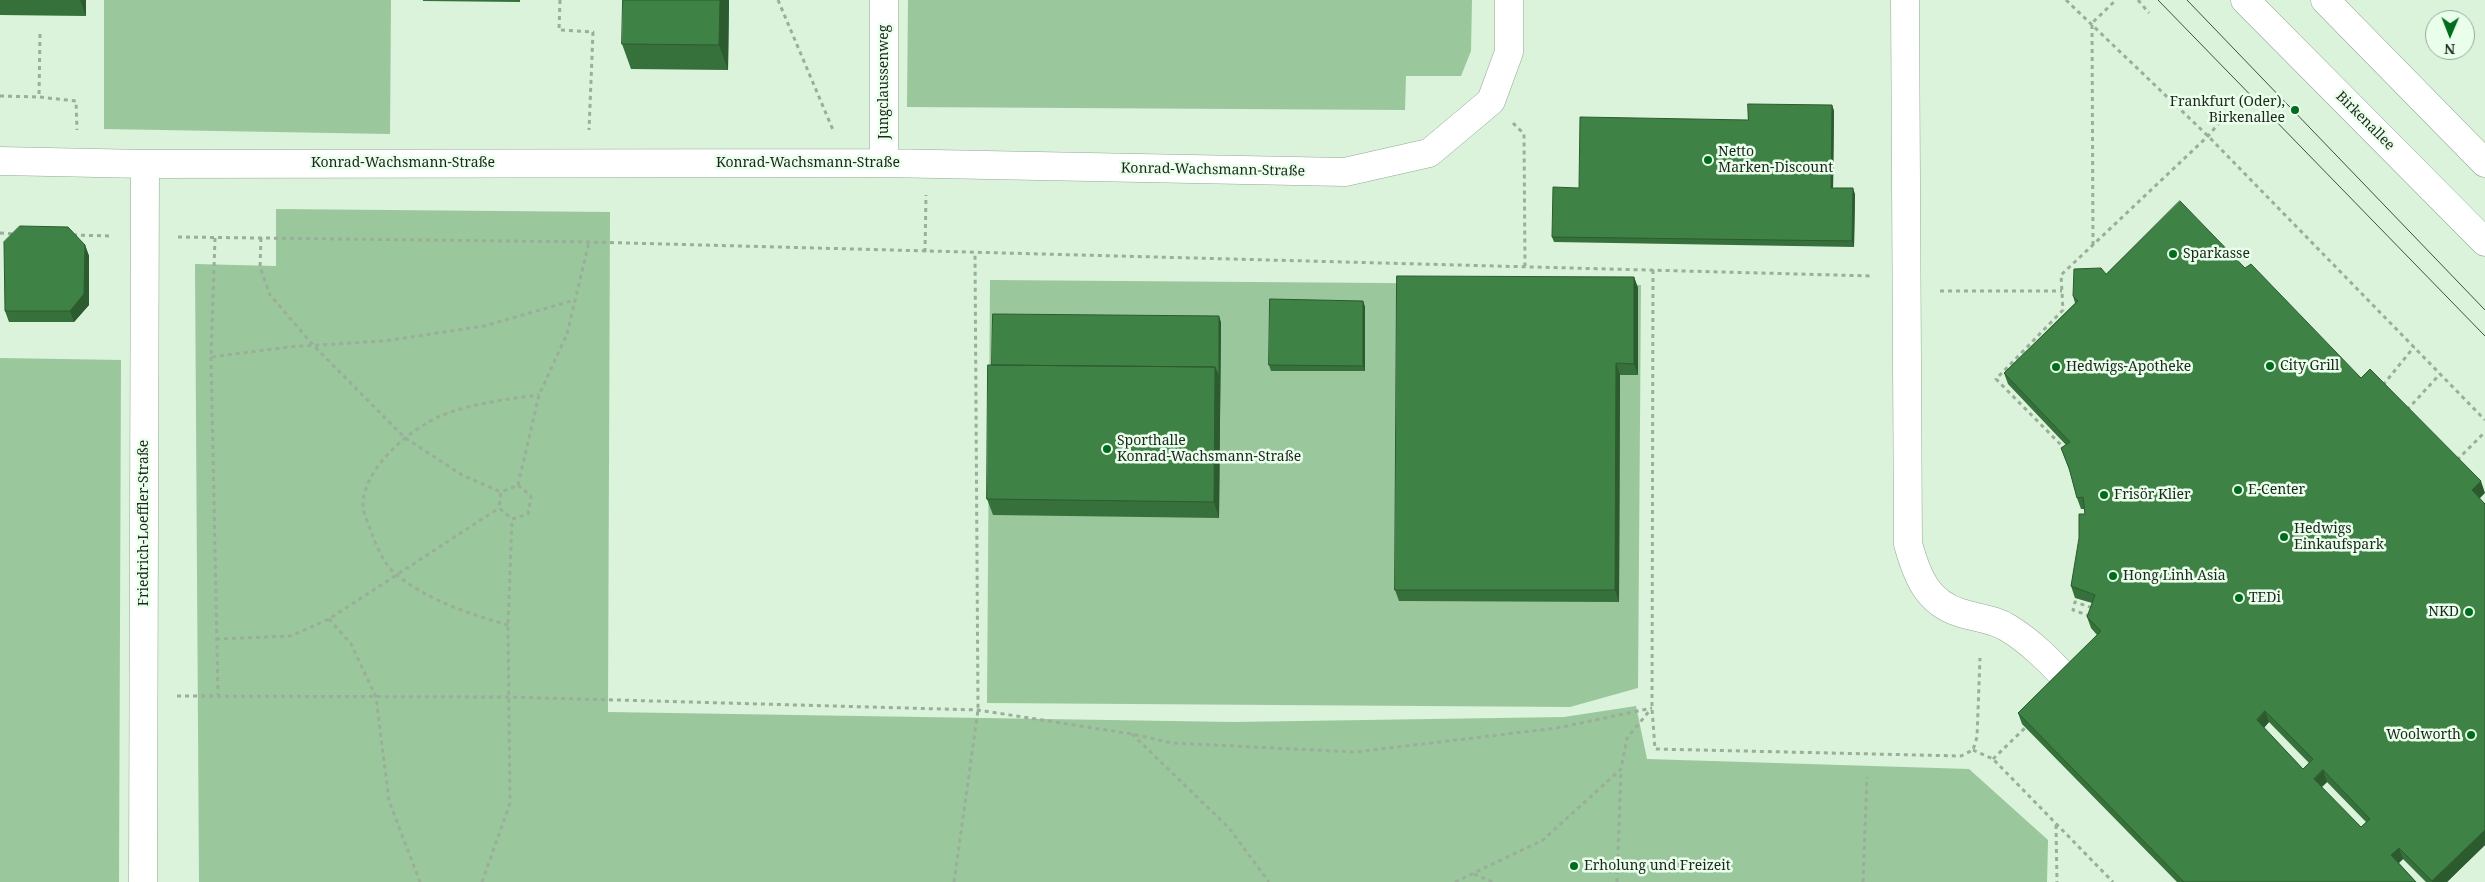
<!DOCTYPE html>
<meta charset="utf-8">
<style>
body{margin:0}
#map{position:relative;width:2485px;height:882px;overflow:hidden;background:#daf3da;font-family:"Noto Serif",serif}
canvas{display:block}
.north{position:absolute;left:2425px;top:10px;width:50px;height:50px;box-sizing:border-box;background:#eaffeb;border:1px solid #98a899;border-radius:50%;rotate:181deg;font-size:14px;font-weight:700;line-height:20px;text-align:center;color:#1c261d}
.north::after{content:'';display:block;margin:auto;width:18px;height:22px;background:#006d1d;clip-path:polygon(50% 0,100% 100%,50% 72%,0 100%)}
</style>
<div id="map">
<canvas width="2485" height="882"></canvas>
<div class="north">N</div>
</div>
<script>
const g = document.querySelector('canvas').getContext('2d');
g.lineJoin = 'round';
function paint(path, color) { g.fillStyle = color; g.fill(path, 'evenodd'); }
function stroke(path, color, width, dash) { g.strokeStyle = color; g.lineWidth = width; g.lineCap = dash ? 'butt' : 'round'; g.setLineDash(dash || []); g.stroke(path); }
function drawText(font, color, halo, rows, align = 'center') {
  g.font = font + ' "Noto Serif",serif'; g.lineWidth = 5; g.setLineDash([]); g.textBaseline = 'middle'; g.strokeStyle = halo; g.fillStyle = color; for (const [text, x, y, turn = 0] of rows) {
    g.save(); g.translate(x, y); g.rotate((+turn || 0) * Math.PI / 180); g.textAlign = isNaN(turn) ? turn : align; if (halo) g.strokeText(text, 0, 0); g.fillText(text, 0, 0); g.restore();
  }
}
paint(new Path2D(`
 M104 0H391L390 134 104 129Z
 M908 0H1472L1471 51 1461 76H1406L1405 110 907 107Z
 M276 209 610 212 608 712 1233 722 1564 717 1636 706 1647 759 1969 769 2048 840 2047 882H199L195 264 276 266Z
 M990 280 1641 285 1638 688 1570 707 987 703Z
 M0 358 121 360 119 882H0Z`), '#9bc79d');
const street = new Path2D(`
 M884 0V163
 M1905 0 1908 544C1917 576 1927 603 1961 613 1977 618 1994 619 2008 628 2038 646 2061 674 2085 698
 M0 161 145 164 884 163 1345 172 1429 153 1491 101 1509 52V0
 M143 882 145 164`);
const secondary = new Path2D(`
 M2245 0 2485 242
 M2325 0 2485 163`);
stroke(street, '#92a992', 29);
stroke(secondary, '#92a992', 29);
stroke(new Path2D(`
 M560 0 559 30 593 32 589 130
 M778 0 833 130
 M2066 0 2208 136 2485 420
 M2138 0 2149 13
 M40 34 39 97 76 101 77 130
 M0 96 39 97
 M1513 123 1524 134 1525 266
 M0 233 17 234
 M73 235 112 236
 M178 237 589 242 1873 276
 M215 238 211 357 289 347 384 341 484 326 575 300
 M261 238 260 267 270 295 313 345 404 437 462 475 501 492
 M2093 245 2092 23 2116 0
 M925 252 926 195
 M1653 270 1652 708 1655 749 1961 756 1973 750 1977 737 1980 658
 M1940 291H2062
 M211 357 218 695
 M2383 385 2414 347
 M2407 410 2440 374
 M2066 450 1996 379 2063 310 2061 275 2208 136 2232 108
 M2457 460 2485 432
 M518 485 539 395 567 334 589 242
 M518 485 531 496 528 514 512 519 499 508 501 492Z
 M2090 616 2073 610 2075 602 2093 608
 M329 619 351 644 376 697 389 801 420 882
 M508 625C470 614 429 601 397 575 385 566 377 548 372 534 369 525 363 513 363 505 363 468 411 428 443 415 473 403 508 399 539 395
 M216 639 291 636 329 619 499 508
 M177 696 508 697 978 710 1132 734 1172 743 1355 752 1557 728 1652 708
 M1132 734 1229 828 1269 882
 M1973 750 1993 759 2113 882
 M1993 759 2027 726
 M2056 825 2057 882
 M1474 874 1493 882
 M482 882 510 803 508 625 512 519
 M954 882 978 710 975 254
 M1455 882 1543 840 1621 769 1627 738 1651 709
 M1617 882 1621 770
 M1863 882 1867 777`), '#9aae9a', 3, [4, 4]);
stroke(street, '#fff', 28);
stroke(secondary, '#fff', 28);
stroke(new Path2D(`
 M2158 0 2485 336
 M2187 0 2485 310`), '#424f43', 1);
paint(new Path2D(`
 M0 0H86V16L0 15Z
 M423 0H520V2L423 1Z
 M729 0 728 70 631 69 622 44Z
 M1832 105 1834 111 1833 188 1855 194 1854 247 1554 242 1552 237 1579 188 1748 120Z
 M85 245 89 256V305L74 322H9L5 311Z
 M2245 268 2485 504V845L2447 882H2426L2403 859 2399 863 2416 882H2177L2022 724 2018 713 2097 635 2091 628 2087 617 2092 603 2075 598 2071 586 2085 514 2084 509H2081L2077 498 2070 472 2061 448 2066 445 2008 384 2004 373 2075 303 2073 296 2106 274ZM2269 722 2309 763 2303 769 2264 728ZM2327 782 2366 822 2361 827 2321 787Z
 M1634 277 1638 288V375H1620L1619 602 1399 601 1395 590Z
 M1363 301 1365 307V371H1271L1269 365Z
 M1221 322 1219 518 993 515 987 499 992 365Z`), '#36703b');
paint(new Path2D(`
 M80 0H86V16Z
 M720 0H729L728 70 719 45Z
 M1832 105 1834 111 1833 193 1831 188Z
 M1853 188 1855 194 1854 247 1852 241Z
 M85 245 89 256V305L74 322 70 311Z
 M1634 277 1638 288V375L1634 364Z
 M1363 301 1365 307V371L1363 366Z
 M1219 316 1221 322 1219 518 1214 502 1215 367Z
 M1616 363 1620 375 1619 602 1615 590Z
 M2481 481 2485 493 2476 502 2472 490Z
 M2265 711 2269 722 2261 731 2257 720Z
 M2323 770 2327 782 2318 791 2314 779Z
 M2485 830V845L2447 882H2432V881Z
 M2399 848 2403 859 2395 866 2391 855Z`), '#2c5b30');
const building = new Path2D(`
 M623 0H720L719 45 622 44Z
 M1748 104 1832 105 1831 188H1853L1852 241 1552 237 1553 187 1579 188 1580 117 1748 120Z
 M2180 201 2245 268 2251 264 2361 378 2370 369 2481 481 2472 490 2485 504V830L2432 881 2399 848 2391 855 2416 882H2184L2018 713 2101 631 2087 617 2095 595 2071 586 2079 538V514H2085L2083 497 2077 498 2069 468 2061 448 2070 442 2004 373 2078 301 2073 296 2074 269 2101 268 2106 274ZM2265 711 2313 759 2303 769 2257 720ZM2323 770 2370 819 2361 827 2314 779Z
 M20 226 68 227 85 245 84 294 70 311H5L4 242Z
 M1397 276 1634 277V364L1616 363 1615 590H1395Z
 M1270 299 1363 301V366L1269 365Z
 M993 314 1219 316V377L1215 367 992 365Z
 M988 365 1215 367 1214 502 987 499Z`);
paint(building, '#3f8245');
stroke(building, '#2c5b30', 1);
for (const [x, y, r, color] of [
 [2295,110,5,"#006d1d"],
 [1708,160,5,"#006d1d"],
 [2173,254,5,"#006d1d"],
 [2270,366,5,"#006d1d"],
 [2056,367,5,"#006d1d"],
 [1107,449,5,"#006d1d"],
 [2238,490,5,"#006d1d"],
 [2104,495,5,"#006d1d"],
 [2284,537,5,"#006d1d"],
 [2113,576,5,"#006d1d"],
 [2239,598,5,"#006d1d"],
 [2469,612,5,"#006d1d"],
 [2471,735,5,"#006d1d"],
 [1574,866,5,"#006d1d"]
]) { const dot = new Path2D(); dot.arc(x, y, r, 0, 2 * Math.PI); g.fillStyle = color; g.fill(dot); stroke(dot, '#eaffeb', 2); }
drawText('14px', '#1c261d', '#eaffeb', [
 ["Jungclaussenweg",884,82,-90],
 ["Birkenallee",2365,121,45],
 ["Konrad-Wachsmann-Straße",403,163],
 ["Konrad-Wachsmann-Straße",808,163],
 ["Konrad-Wachsmann-Straße",1213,170,1],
 ["Friedrich-Loeffler-Straße",144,523,-90]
]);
drawText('14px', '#1c261d', '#eaffeb', [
 ["Frankfurt (Oder),",2285,102,"right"],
 ["Birkenallee",2285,118,"right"],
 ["Netto",1718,152],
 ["Marken-Discount",1718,168],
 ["Sparkasse",2183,254],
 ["City Grill",2280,366],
 ["Hedwigs-Apotheke",2066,367],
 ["Sporthalle",1117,441],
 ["Konrad-Wachsmann-Straße",1117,457],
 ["E-Center",2248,490],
 ["Frisör Klier",2114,495],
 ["Hedwigs",2294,529],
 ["Einkaufspark",2294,545],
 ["Hong Linh Asia",2123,576],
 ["TEDi",2249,598],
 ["NKD",2459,612,"right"],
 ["Woolworth",2461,735,"right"],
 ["Erholung und Freizeit",1584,866]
], 'left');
</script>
